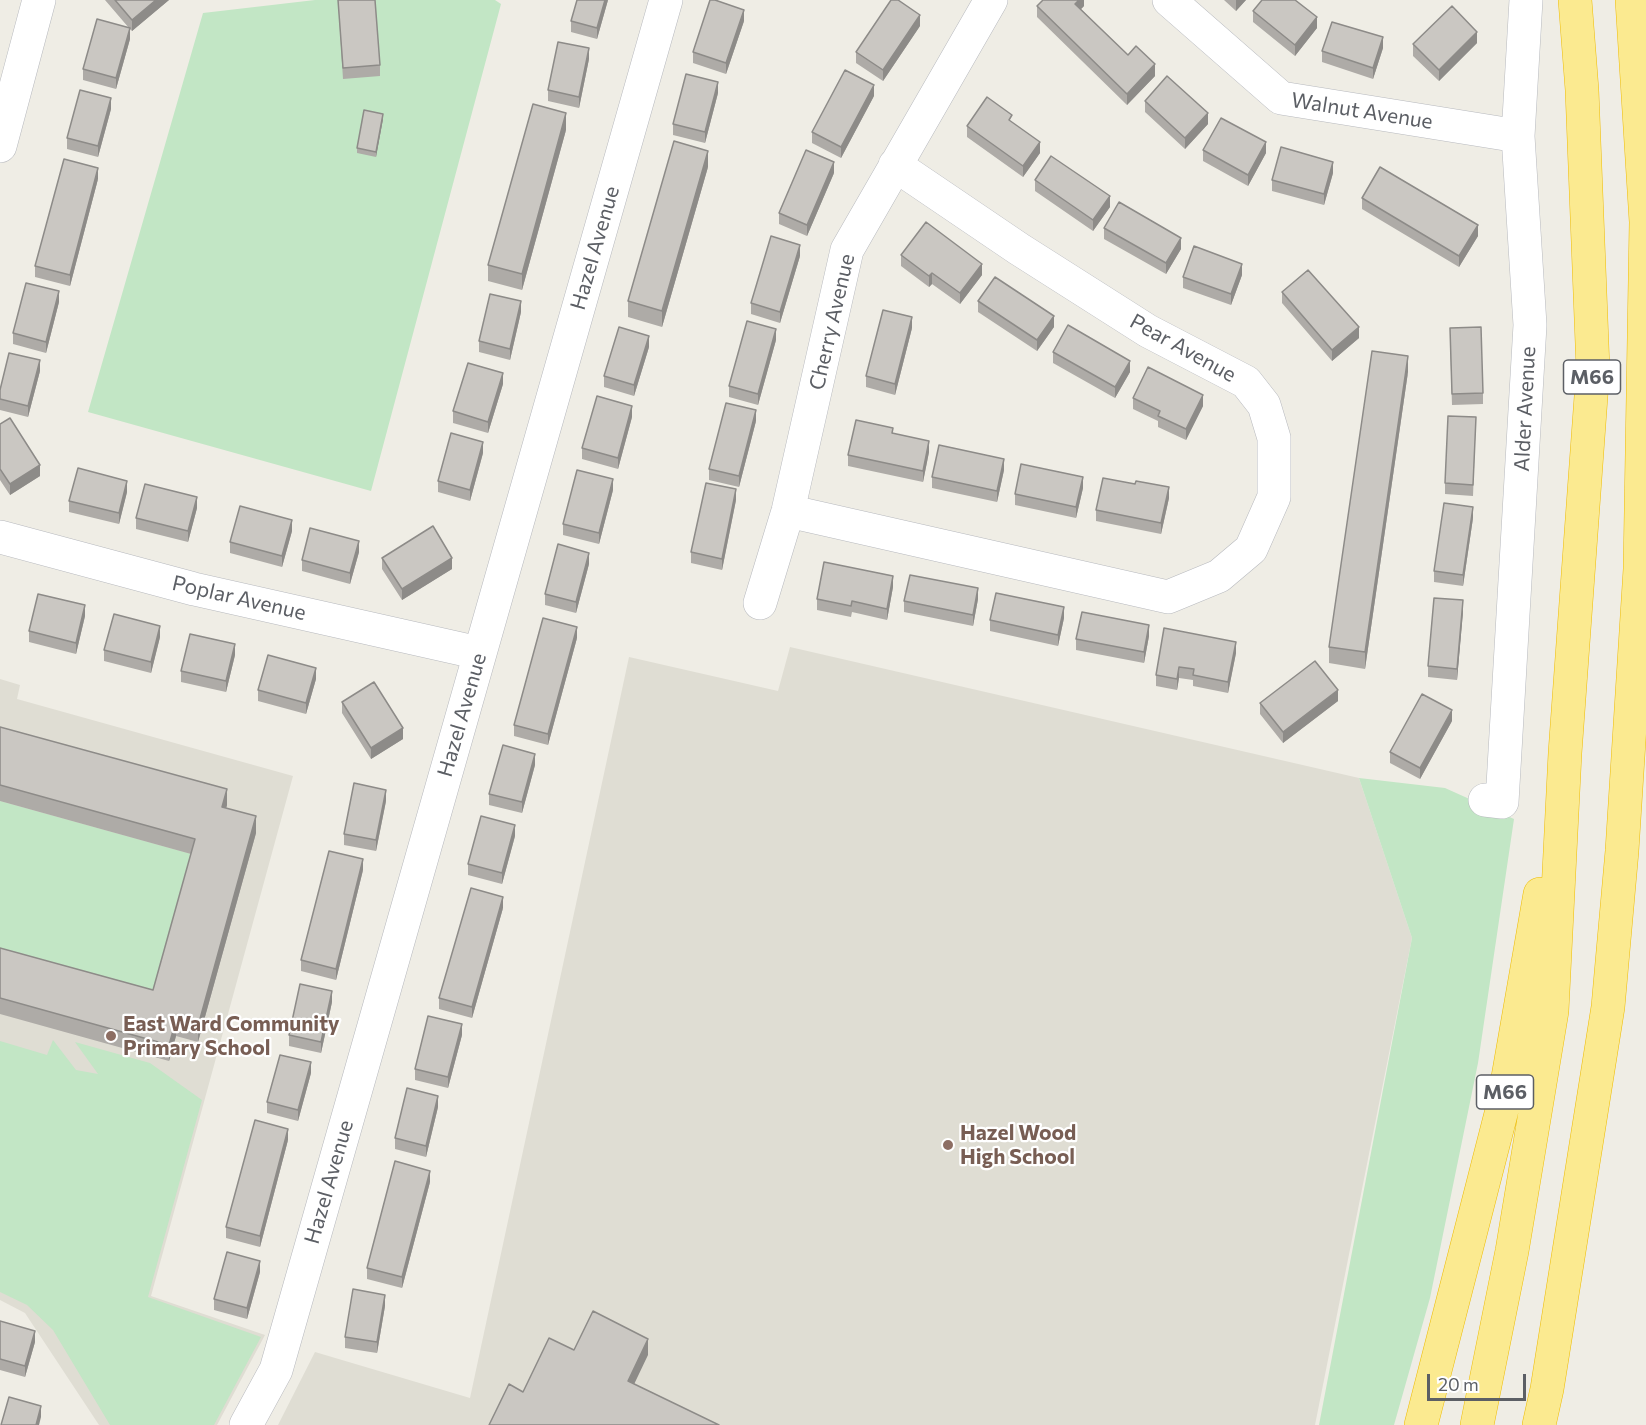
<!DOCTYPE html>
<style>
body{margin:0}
#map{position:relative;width:1646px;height:1425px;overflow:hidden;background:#efede5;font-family:Commissioner,sans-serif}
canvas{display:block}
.scale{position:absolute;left:1427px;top:1374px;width:99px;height:27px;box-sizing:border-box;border:3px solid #5c5f65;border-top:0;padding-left:8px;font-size:18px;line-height:21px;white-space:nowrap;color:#5c5f65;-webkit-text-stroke:4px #fff;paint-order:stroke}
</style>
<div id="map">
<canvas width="1646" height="1425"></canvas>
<div class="scale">20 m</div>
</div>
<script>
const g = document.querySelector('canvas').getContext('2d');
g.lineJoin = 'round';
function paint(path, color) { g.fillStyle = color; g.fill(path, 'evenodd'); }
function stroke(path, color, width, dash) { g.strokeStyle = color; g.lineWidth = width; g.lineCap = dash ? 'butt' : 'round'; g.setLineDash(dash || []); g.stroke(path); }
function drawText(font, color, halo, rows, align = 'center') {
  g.font = font + ' Commissioner,sans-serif'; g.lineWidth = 4.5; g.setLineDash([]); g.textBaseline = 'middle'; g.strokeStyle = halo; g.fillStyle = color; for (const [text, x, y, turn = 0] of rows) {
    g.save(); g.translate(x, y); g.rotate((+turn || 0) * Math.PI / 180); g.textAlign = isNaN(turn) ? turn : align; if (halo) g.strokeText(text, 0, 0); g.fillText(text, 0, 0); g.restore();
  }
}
paint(new Path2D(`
 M790 647 1359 778 1412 938 1315 1425H278L315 1352 470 1398 629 657 778 691Z
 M0 679 20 685 17 699 293 776 151 1296 265 1335 217 1425H99L25 1313 0 1300Z`), '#dfddd3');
paint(new Path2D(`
 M315 0H495L501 4 371 491 88 412 203 13Z
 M1359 778 1445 788 1514 819 1478 1063 1430 1298 1394 1425H1319L1412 938Z
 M0 801 195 855 153 1006 0 964Z
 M53 1040 76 1070 98 1074 75 1042 150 1063 202 1100 148 1297 261 1337 214 1425H110L53 1330 27 1305 0 1292V1041L47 1055Z`), '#c2e6c5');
const minor = new Path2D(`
 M1169 0 1281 98 1518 136
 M0 146 39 0
 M788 511 1168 597 1219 576 1251 549 1274 497V438L1264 405 1246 382 1148 331 1019 249 895 165
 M0 537 194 589 479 653
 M760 603 788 511 847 250 991 0
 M1485 800 1502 802 1530 325 1518 136 1526 0
 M246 1425 276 1370 666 0`);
const highway = new Path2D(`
 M1421 1425 1503 1106 1540 894
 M1477 1425 1512 1251 1552 1011 1565 753 1593 369 1582 90 1575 0
 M1539 1425 1547 1389 1608 1007 1622 851 1640 569 1646 222 1632 0`);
stroke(minor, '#b7b9be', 34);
stroke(highway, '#eebc05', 34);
stroke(minor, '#fff', 33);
stroke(highway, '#fbea90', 33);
paint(new Path2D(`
 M105 0H169L132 31 130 29V39L116 89 83 80V69L129 28Z
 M338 0 380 65V76L343 79Z
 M608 0 597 39 571 32V21Z
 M1084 0V6L1081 9 1128 55 1155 76 1127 105 1037 17V6Z
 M1224 0H1246L1236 11Z
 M1253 11 1317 28 1295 56 1253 22Z
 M744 21 726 74 693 63V52Z
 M920 26 883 81 856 63V52Z
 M1477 43 1439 81 1413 56V44Z
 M1383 48 1373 79 1322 62V51Z
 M589 59 579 108 548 101V90Z
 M718 93 705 143 673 135V124Z
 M874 96 841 158 812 143V132Z
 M1145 101 1208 124 1185 149 1145 112Z
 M111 109 98 157 67 149V138Z
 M383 119 376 157 357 153V148Z
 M1012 123 1040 153 1023 177 967 137V126Z
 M566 130 522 290 488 281V265Z
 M1203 150 1266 153 1248 186 1203 161Z
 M708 167 662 327 628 317V301Z
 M834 173 807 236 779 224V213Z
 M1333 173 1324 205 1272 191V180Z
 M98 179 70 286 35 277V266Z
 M1035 180 1110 207 1093 231 1035 191Z
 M1362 198 1478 236 1459 267 1362 209Z
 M1104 228 1181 249 1166 274 1104 239Z
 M901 255 982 275 960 304 932 284 929 287 901 266Z
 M800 256 780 323 751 314V303Z
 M1242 275 1231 305 1183 288V277Z
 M1282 292 1359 338 1332 361 1282 303Z
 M978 301 1054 327 1037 351 978 312Z
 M59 302 46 353 13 344V333Z
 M521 312 510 360 479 352V341Z
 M912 328 895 395 866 387V376Z
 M776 340 758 405 729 397V386Z
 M1450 340 1483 393V404L1452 405Z
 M649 347 634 396 604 387V376Z
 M1053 352 1130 372 1115 398 1053 363Z
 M40 371 28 417 0 410V390Z
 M1408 372 1365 669 1329 663V647Z
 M503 384 488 433 453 423V411Z
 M1133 398 1203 406 1186 440 1158 427V421L1133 409Z
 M632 417 618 469 582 459V448Z
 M1476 417 1473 496 1445 494V483Z
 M756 421 739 487 709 480V469Z
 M0 424 40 476 10 495 0 480Z
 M893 433 929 452 923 482 848 466V455Z
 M483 453 470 501 438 492V481Z
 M1004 470 997 502 932 488V477Z
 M1083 488 1076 518 1015 505V494Z
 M613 490 599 544 563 535V524Z
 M127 492 119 524 69 512V501Z
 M1169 498 1161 534 1096 521V510Z
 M736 500 722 570 691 563V552Z
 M197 508 188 542 136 529V518Z
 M1473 518 1463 586 1434 582V571Z
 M292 531 282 567 230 553V542Z
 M359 552 350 584 302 571V560Z
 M382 558 452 569 402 600 382 569Z
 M589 564 576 613 545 605V594Z
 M893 587 887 620 852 612 851 617 817 610V599Z
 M978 599 973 626 904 612V601Z
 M1463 612 1457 680 1428 677V666Z
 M85 616 76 654 29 642V631Z
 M1064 618 1058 646 990 631V620Z
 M1164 628 1236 653 1228 693 1193 686V680L1179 678 1177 690 1156 686V675Z
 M1149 636 1144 663 1076 650V639Z
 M160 637 151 673 104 661V650Z
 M577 638 548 745 514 736V725Z
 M235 655 226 692 181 682V671Z
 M316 679 306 714 258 701V690Z
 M1338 701 1283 743 1260 714V703Z
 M342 702 403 739 371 759 342 713Z
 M1452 721 1420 779 1390 763V752Z
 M0 727 227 805 226 808 256 833 198 1042 176 1036 169 1061 0 1014V948L153 990 191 854 0 801Z
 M535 765 522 813 489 805V794Z
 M386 801 376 851 344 845V834Z
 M515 836 502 884 468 875V864Z
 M363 870 336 980 301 971V960Z
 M503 908 472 1018 439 1009V998Z
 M332 1002 321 1053 289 1046V1035Z
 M462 1035 448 1088 415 1080V1069Z
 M311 1073 298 1121 267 1113V1102Z
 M438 1107 426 1157 395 1149V1138Z
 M288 1140 260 1247 226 1238V1227Z
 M430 1182 402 1288 367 1279V1268Z
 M260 1272 247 1319 214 1310V1299Z
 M385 1306 377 1353 345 1348V1337Z
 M0 1321 35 1342 25 1377 0 1370Z`), '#aeaba7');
paint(new Path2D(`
 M156 0H169L132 31V20Z
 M605 0H608L597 39V28Z
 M1079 0H1084V6L1075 15V4Z
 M1236 0H1246L1236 11Z
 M744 10V21L726 74V63Z
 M920 15V26L883 81V70Z
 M1317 17V28L1295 56V45Z
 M130 28V39L116 89V78Z
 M1477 32V43L1439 81V70Z
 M1383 37V48L1373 79V68Z
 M589 48V59L579 108V97Z
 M1155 64V76L1127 105V94Z
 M718 82V93L705 143V132Z
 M874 85V96L841 158V147Z
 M111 98V109L98 157V146Z
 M566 113V130L522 290V274Z
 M1208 113V124L1185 149V138Z
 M383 114V119L376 157V152Z
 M1040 142V153L1023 177V166Z
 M1266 142V153L1248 186V175Z
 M708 151V167L662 327V311Z
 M834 162V173L807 236V225Z
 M1333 162V173L1324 205V194Z
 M98 168V179L70 286V275Z
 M1110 196V207L1093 231V220Z
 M1478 225V236L1459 267V256Z
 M1181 238V249L1166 274V263Z
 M800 245V256L780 323V312Z
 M982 264V275L960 304V293Z
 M1242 264V275L1231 305V294Z
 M932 273V284L929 287V276Z
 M59 291V302L46 353V342Z
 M521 301V312L510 360V349Z
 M1054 316V327L1037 351V340Z
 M912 317V328L895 395V384Z
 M1359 327V338L1332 361V350Z
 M776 329V340L758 405V394Z
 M649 336V347L634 396V385Z
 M1408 356V372L1365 669V652Z
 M40 360V371L28 417V406Z
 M1130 361V372L1115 398V387Z
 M503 373V384L488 433V422Z
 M1203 395V406L1186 440V429Z
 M632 406V417L618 469V458Z
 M756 410V421L739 487V476Z
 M929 441V452L923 482V471Z
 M483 442V453L470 501V490Z
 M1004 459V470L997 502V491Z
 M40 465V476L10 495V484Z
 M1083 477V488L1076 518V507Z
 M613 479V490L599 544V533Z
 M127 481V492L119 524V513Z
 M1169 487V498L1161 534V523Z
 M736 489V500L722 570V559Z
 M197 497V508L188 542V531Z
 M1473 507V518L1463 586V575Z
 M292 520V531L282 567V556Z
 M359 541V552L350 584V573Z
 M589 553V564L576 613V602Z
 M452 558V569L402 600V589Z
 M893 576V587L887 620V609Z
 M978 588V599L973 626V615Z
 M1463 600V612L1457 680V669Z
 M85 605V616L76 654V643Z
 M1064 607V618L1058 646V635Z
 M1149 625V636L1144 663V652Z
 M160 626V637L151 673V662Z
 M577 627V638L548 745V734Z
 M1236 642V653L1228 693V682Z
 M235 644V655L226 692V681Z
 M1179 667V678L1177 690V679Z
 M316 668V679L306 714V703Z
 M1338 690V701L1283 743V732Z
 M1452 710V721L1420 779V768Z
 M403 728V739L371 759V748Z
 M535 754V765L522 813V802Z
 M227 789V805L222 823V807Z
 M386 790V801L376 851V840Z
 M256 816V833L198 1042V1026Z
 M515 825V836L502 884V873Z
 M363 859V870L336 980V969Z
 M503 897V908L472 1018V1007Z
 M332 991V1002L321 1053V1042Z
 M176 1020V1036L169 1061V1045Z
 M462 1024V1035L448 1088V1077Z
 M311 1062V1073L298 1121V1110Z
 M438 1096V1107L426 1157V1146Z
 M288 1129V1140L260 1247V1236Z
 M430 1171V1182L402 1288V1277Z
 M260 1261V1272L247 1319V1308Z
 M385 1295V1306L377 1353V1342Z
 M35 1331V1342L25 1377V1366Z
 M648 1339V1355L628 1397V1381Z
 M41 1406V1417L39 1425H36Z`), '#8d8b88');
const building = new Path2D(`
 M115 0H156L132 20Z
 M338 0H375L380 65 343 68Z
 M577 0H605L597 28 571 21Z
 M710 0H715L744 10 726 63 693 52Z
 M891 0H898L920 15 883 70 856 52Z
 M1043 0H1079L1075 4 1128 55 1136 46 1155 64 1127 94 1037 6Z
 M1262 0H1295L1317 17 1295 45 1253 11Z
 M1452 6 1477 32 1439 70 1413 44Z
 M97 19 130 28 116 78 83 69Z
 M1332 22 1383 37 1373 68 1322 51Z
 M558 42 589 48 579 97 548 90Z
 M845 70 874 85 841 147 812 132Z
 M686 74 718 82 705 132 673 124Z
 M1167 76 1208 113 1185 138 1145 101Z
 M80 90 111 98 98 146 67 138Z
 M987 97 1012 115 1009 120 1040 142 1023 166 967 126Z
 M533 104 566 113 522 274 488 265Z
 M364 110 383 114 376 152 357 148Z
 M1221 118 1266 142 1248 175 1203 150Z
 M674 141 708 151 662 311 628 301Z
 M1281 147 1333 162 1324 194 1272 180Z
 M806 150 834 162 807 225 779 213Z
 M1051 156 1110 196 1093 220 1035 180Z
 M64 159 98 168 70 275 35 266Z
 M1380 167 1478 225 1459 256 1362 198Z
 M1119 202 1181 238 1166 263 1104 228Z
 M926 222 982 264 960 293 932 273 929 276 901 255Z
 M771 236 800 245 780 312 751 303Z
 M1194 246 1242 264 1231 294 1183 277Z
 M1308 270 1359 327 1332 350 1282 292Z
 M995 277 1054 316 1037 340 978 301Z
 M26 283 59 291 46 342 13 333Z
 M490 294 521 301 510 349 479 341Z
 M883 310 912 317 895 384 866 376Z
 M747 321 776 329 758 394 729 386Z
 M1068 325 1130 361 1115 387 1053 352Z
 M619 327 649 336 634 385 604 376Z
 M1481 327 1483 393 1452 394 1450 328Z
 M1372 351 1408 356 1365 652 1329 647Z
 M9 353 40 360 28 406 0 399V390Z
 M468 363 503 373 488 422 453 411Z
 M1148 367 1203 395 1186 429 1158 416 1160 411 1133 398Z
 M597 396 632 406 618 458 582 448Z
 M726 403 756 410 739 476 709 469Z
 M1448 416 1476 417 1473 485 1445 483Z
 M10 418 40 465 10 484 0 469V424Z
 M856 420 893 428 892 433 929 441 923 471 848 455Z
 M451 433 483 442 470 490 438 481Z
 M939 445 1004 459 997 491 932 477Z
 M1021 464 1083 477 1076 507 1015 494Z
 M78 468 127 481 119 513 69 501Z
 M577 470 613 479 599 533 563 524Z
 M1103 478 1135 484 1136 481 1169 487 1161 523 1096 510Z
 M706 483 736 489 722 559 691 552Z
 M145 484 197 497 188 531 136 518Z
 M1444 503 1473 507 1463 575 1434 571Z
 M240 506 292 520 282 556 230 542Z
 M433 526 452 558 402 589 382 558Z
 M310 528 359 541 350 573 302 560Z
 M558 544 589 553 576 602 545 594Z
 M824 562 893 576 887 609 852 601 851 606 817 599Z
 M910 575 978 588 973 615 904 601Z
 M996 593 1064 607 1058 635 990 620Z
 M38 594 85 605 76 643 29 631Z
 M1434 598 1463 600 1457 669 1428 666Z
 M1082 612 1149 625 1144 652 1076 639Z
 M114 614 160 626 151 662 104 650Z
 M543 618 577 627 548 734 514 725Z
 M1164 628 1236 642 1228 682 1193 675 1194 669 1179 667 1177 679 1156 675Z
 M190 634 235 644 226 681 181 671Z
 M268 655 316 668 306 703 258 690Z
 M1315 661 1338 690 1283 732 1260 703Z
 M374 682 403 728 371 748 342 702Z
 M1422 694 1452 710 1420 768 1390 752Z
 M0 727 227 789 222 807 256 816 198 1026 176 1020 169 1045 0 998V948L153 990 195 839 0 785Z
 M503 745 535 754 522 802 489 794Z
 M354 783 386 790 376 840 344 834Z
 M481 816 515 825 502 873 468 864Z
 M329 851 363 859 336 969 301 960Z
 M471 888 503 897 472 1007 439 998Z
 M300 984 332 991 321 1042 289 1035Z
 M428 1016 462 1024 448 1077 415 1069Z
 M280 1055 311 1062 298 1110 267 1102Z
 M407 1088 438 1096 426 1146 395 1138Z
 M255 1120 288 1129 260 1236 226 1227Z
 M395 1161 430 1171 402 1277 367 1268Z
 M227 1252 260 1261 247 1308 214 1299Z
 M353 1289 385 1295 377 1342 345 1337Z
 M593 1311 648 1339 628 1381 719 1425H489L509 1384 523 1392 549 1338 574 1350Z
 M0 1321 35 1331 25 1366 0 1359Z
 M9 1397 41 1406 36 1425H1Z`);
paint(building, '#cac7c2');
stroke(building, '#8d8b88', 1.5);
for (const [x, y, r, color] of [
 [111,1036,6,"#8d6e63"],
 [948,1145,6,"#8d6e63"]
]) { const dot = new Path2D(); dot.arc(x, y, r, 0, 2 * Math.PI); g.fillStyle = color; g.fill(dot); stroke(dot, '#fff', 2); }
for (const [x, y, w] of [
 [1592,377,57],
 [1505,1092,57]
]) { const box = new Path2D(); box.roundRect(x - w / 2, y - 17, w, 34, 4.5); g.fillStyle = '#fff'; g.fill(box); stroke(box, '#5c5f65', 1.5); }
drawText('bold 20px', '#5c5f65', null, [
 ["M66",1592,377],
 ["M66",1505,1092]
]);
drawText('21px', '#5c5f65', '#fff', [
 ["Walnut Avenue",1362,111,9],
 ["Hazel Avenue",595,248,-74],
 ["Cherry Avenue",832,322,-77],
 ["Pear Avenue",1183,348,29],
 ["Alder Avenue",1525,409,-87],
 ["Poplar Avenue",239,598,13],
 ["Hazel Avenue",462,715,-74],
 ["Hazel Avenue",329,1182,-74]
]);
drawText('bold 21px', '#785e54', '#fff', [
 ["East Ward Community",123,1024],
 ["Primary School",123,1048],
 ["Hazel Wood",960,1133],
 ["High School",960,1157]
], 'left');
</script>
